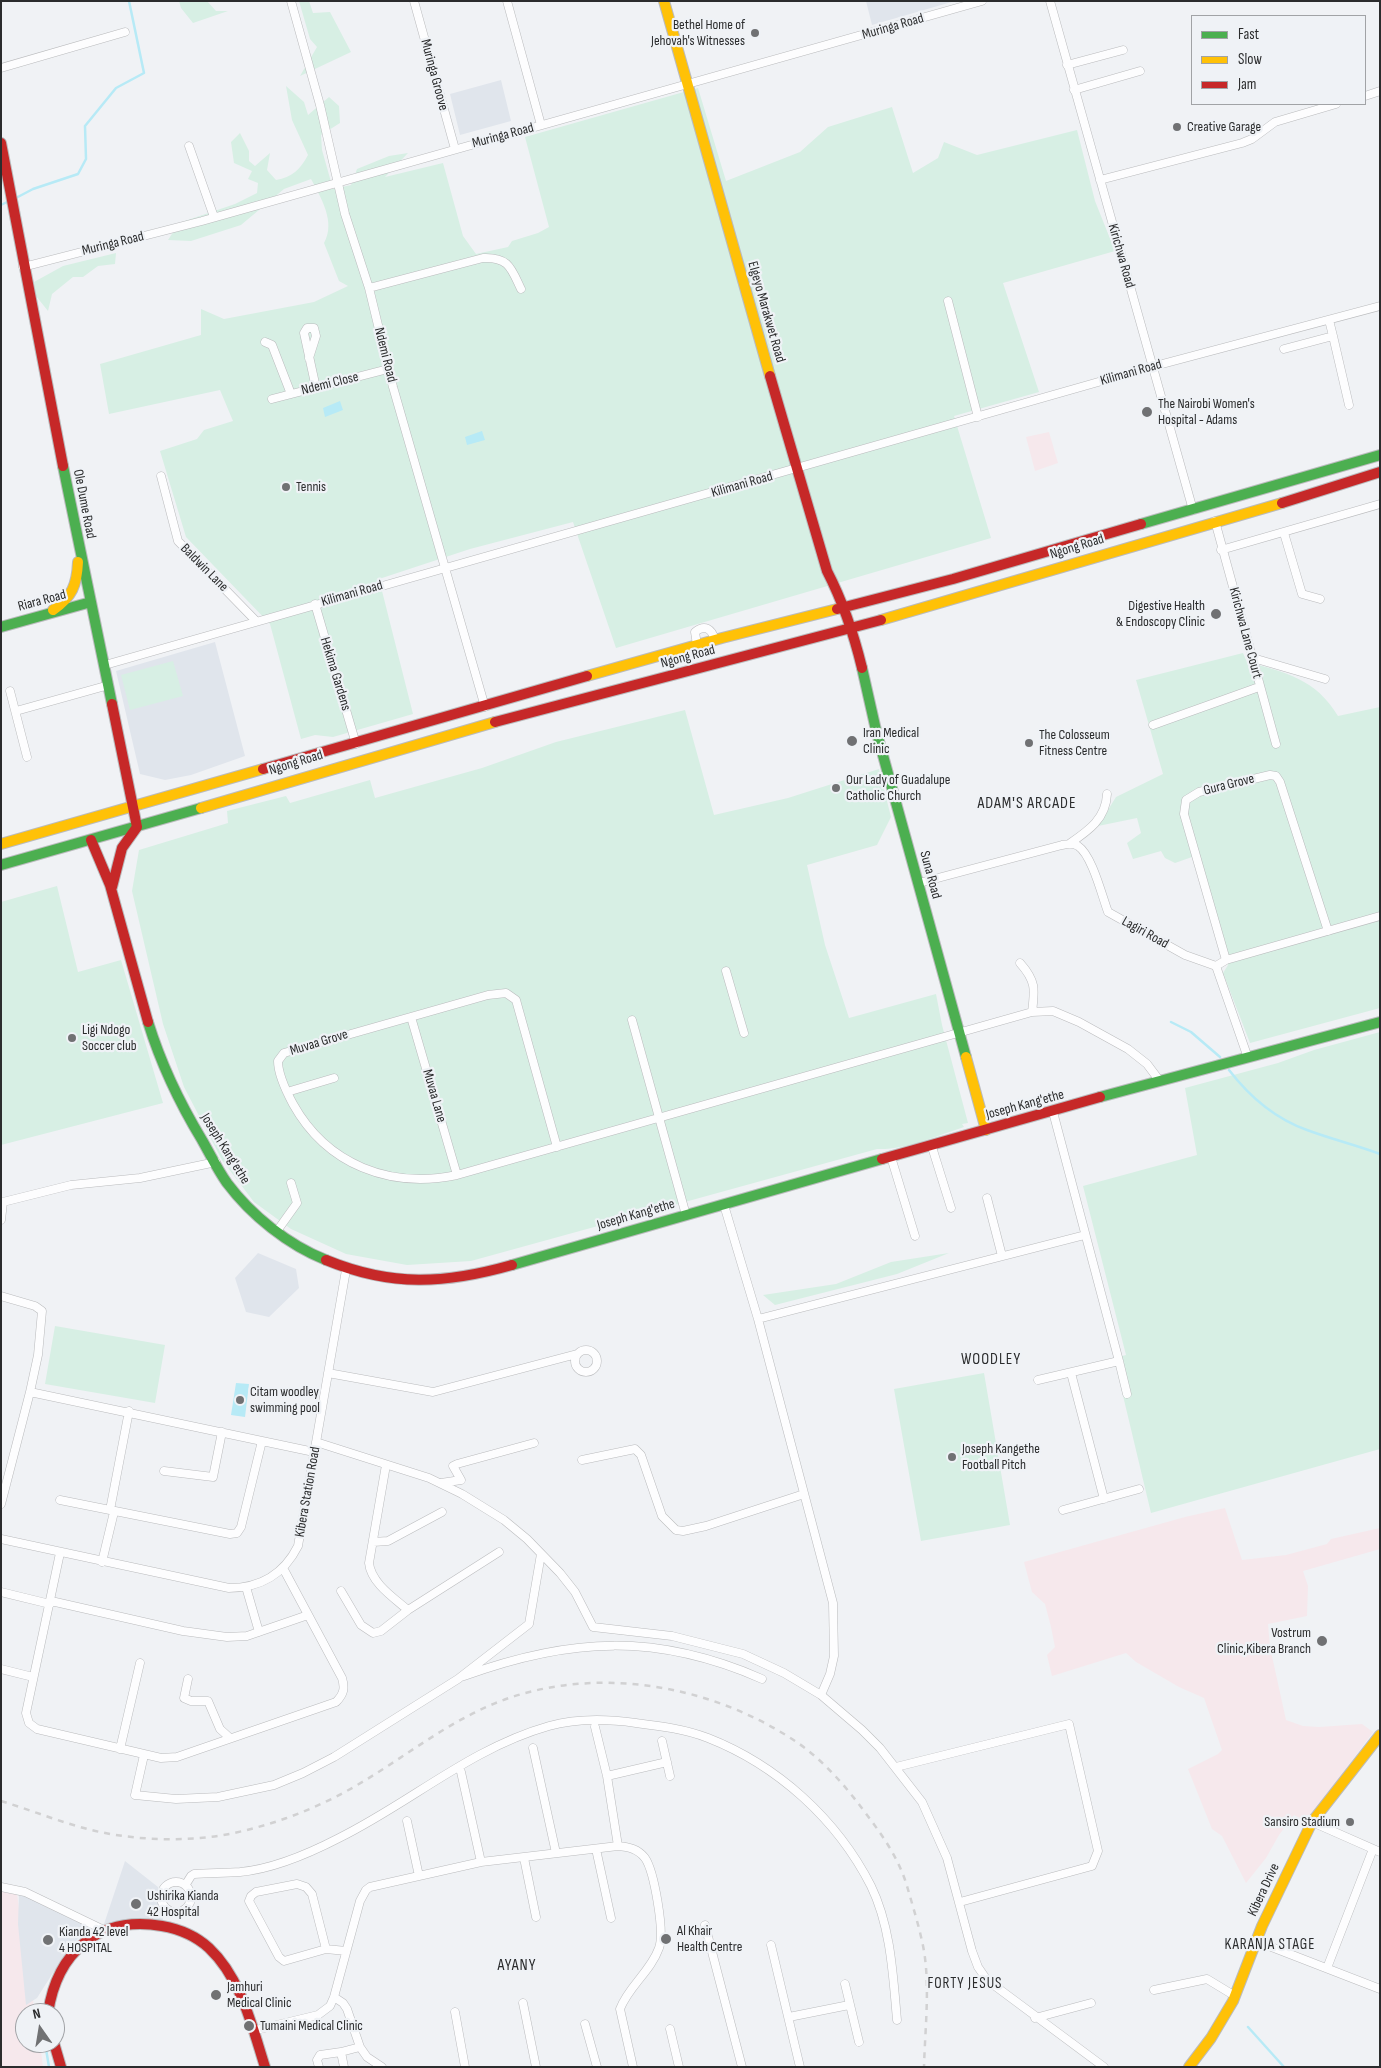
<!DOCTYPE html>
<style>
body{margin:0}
#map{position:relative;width:1381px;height:2068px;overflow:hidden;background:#f0f2f5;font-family:"Sofia Sans Condensed",sans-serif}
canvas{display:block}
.frame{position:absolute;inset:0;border:2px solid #2b2c2d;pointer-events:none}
.legend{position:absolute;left:1191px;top:15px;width:175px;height:90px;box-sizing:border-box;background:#eff2f6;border:1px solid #a1a3a6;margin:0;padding:6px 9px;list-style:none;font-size:15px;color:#2b2c2d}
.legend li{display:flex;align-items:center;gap:10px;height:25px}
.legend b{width:25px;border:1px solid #a1a3a6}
.north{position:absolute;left:15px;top:2003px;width:50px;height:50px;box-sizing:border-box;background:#eff2f6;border:1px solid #a1a3a6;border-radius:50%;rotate:347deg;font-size:14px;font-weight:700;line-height:20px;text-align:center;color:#2b2c2d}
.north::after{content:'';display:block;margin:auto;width:18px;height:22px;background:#707173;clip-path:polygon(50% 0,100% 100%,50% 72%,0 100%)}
</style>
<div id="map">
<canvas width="1381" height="2068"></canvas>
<div class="frame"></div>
<ul class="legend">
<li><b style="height:6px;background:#4caf50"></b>Fast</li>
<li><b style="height:6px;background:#ffc107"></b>Slow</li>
<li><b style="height:6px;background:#c62828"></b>Jam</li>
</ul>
<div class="north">N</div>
</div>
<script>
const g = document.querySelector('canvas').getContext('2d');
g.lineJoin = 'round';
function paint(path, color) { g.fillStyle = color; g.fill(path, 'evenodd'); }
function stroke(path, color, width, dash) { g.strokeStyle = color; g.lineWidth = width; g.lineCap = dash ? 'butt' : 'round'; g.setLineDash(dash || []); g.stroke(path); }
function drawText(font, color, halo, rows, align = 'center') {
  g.font = font + ' "Sofia Sans Condensed",sans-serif'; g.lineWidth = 4.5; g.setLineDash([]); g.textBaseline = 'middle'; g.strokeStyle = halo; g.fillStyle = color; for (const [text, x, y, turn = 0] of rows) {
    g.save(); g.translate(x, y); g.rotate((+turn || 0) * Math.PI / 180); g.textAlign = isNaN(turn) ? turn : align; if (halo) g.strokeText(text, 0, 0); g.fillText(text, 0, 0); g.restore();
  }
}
paint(new Path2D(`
 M1049 432 1058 463 1035 471 1026 437Z
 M1225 1508 1242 1560 1286 1555 1327 1544 1331 1539 1380 1528V1549L1303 1571 1308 1586 1307 1616 1268 1624 1270 1647 1286 1720 1303 1726 1319 1727 1362 1724 1373 1732 1307 1822 1294 1815 1279 1835 1266 1858 1246 1883 1222 1836 1212 1829 1188 1769 1218 1754 1222 1750 1204 1698 1179 1687 1136 1662 1126 1653 1052 1676 1047 1655 1055 1647 1051 1627 1045 1604 1032 1592 1024 1562 1185 1517Z
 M1 1890 17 1894 35 2013H25V2043H40L43 2067H1Z`), '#f6e8ec');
paint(new Path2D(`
 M866 1H955L872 25Z
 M501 80 511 121 460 135 450 94Z
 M215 642 245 756 191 775 165 780 140 774 116 671Z
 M258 1253 296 1269 299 1288 269 1317 246 1312 235 1278Z
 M125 1861 158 1887 163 1920 104 1924Z
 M19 1893 89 1926 65 1954 37 1998 26 2005 18 1924Z`), '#e0e5ec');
paint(new Path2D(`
 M179 1H207L216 11H228L193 23 181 8Z
 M299 1H309L313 13 330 12 351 52 300 76 317 47 310 39Z
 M286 86 304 102 308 115 329 97 339 106 340 123 321 135 322 150 333 189 351 185 357 169 389 156 408 153 385 177 443 163 463 236 476 254 508 247 512 241 538 233 549 227 525 137 698 88 726 181 800 152 828 127 892 107 913 173 938 158 944 142 977 155 1077 130 1095 201 1115 251 1003 283 1039 392 954 416 991 538 616 648 573 522 470 549 379 579 413 714 333 737 315 735 301 739 270 624 186 537 160 451 197 439 204 430 233 421 220 390 109 414 100 364 201 335V309L224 319 314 302 348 286 339 281 324 243C336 222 321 198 311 179L284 189 241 225 191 241 168 240 179 223 235 204 257 193 258 183 248 179 252 171 234 163 231 142 240 133 249 151V161L255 166 270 153 267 170 276 180C292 177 300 170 308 155L292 120Z
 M116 253 115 264 98 266 83 277H73L52 294 48 311 36 296 34 282 63 266Z
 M1243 653 1247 662C1285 672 1316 679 1338 716L1380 707V1008L1250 1043 1223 973 1228 965 1192 857 1175 863 1165 858 1161 851 1133 859 1127 843 1141 833 1137 818 1098 826 1116 797 1163 774 1136 680Z
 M173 661 183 696 130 710 121 675Z
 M685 710 714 815 788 798 879 769 891 817 877 845 807 865 825 945 849 1018 936 994 942 1025 968 1123 962 1124 964 1127C936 1136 906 1150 877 1149L471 1261 407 1265 346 1254 291 1229 254 1202 222 1160 184 1087 163 1024 132 891 139 850 228 823 227 811 286 796 290 803 370 780 375 798 482 768 556 742Z
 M57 886 78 972 121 960 163 1103 1 1145V902Z
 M1380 1032V1449L1151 1513 1114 1358 1126 1355 1083 1186 1197 1155 1185 1088 1278 1063 1314 1050Z
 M949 1253 897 1274 775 1305 763 1295 836 1284 891 1262Z
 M55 1326 165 1345 155 1403 45 1384Z
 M984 1373 1010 1525 921 1541 894 1389Z`), '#d7efe4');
paint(new Path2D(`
 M340 401 343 410 325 417 323 408Z
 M482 431 485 440 467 445 465 437Z
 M236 1383 249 1384 245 1417 231 1415Z`), '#b7eaf6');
stroke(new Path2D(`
 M14 199 33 189 78 174 86 159 85 126 116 88 144 73 129 1
 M1 205 9 201
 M1171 1022 1191 1032 1220 1057
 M1229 1070C1249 1096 1276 1119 1307 1130 1331 1139 1356 1145 1380 1154
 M1248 2027 1284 2067
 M45 2043 49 2067`), '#b7eaf6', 2.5);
const street = new Path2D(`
 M291 1 320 105 345 214 369 288 393 387 485 707
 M414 1 455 149
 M507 1 541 125
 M1050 1 1193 510
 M1067 65 1123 50
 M1 68 125 32
 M1074 90 1140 71
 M1365 96 1380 91
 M189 146 214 217
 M1100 180 1242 143 1252 139 1275 122 1336 104
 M23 267 202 221 982 1
 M369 288 483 258C509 257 511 268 521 289
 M948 301 978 417
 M1333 336 1349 405
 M265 342 272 345 291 394
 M1284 349 1333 336 1329 320
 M309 358 316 336 314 328H307L304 333 316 388
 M272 399 388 369
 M161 476 178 541 256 621
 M1215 521 1276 744
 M1284 533 1302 594 1320 599
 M1221 550 1380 504
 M315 604 356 744
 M697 645 695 632C705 624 712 629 715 640
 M1253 658 1325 679
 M105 665 1151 367 1380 306
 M10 691 27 757
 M16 711 109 685
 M1153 725 1259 687
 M1069 844C1088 831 1106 819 1107 794
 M919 883 1062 845C1067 844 1073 843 1078 846 1092 855 1102 896 1108 912L1185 955 1216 966 1226 960 1380 916
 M1226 960 1184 814 1186 800 1199 792 1270 775 1276 776 1280 782 1328 931
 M1020 963C1036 981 1035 989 1032 1012
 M1216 966 1248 1058
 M726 971 744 1033
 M411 1017 457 1175
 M632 1020 686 1215
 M287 1092 334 1078
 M557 1147 516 1000 506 993 488 995 284 1053 278 1061C278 1075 286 1091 293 1104 327 1165 390 1189 457 1175L1032 1012 1053 1011 1079 1022 1128 1049 1147 1064 1159 1080
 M932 1147 951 1208
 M891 1157 915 1236
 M987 1198 1002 1256
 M724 1205 758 1319 833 1603 834 1656 830 1674 821 1695
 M1 1220 3 1202 71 1185 140 1178 216 1162
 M277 1231 297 1203 291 1183
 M1 1296 35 1306 42 1311 38 1355 30 1392
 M758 1319 1085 1235
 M575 1361a11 11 0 1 1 22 0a11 11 0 1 1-22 0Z
 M1119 1361 1127 1394
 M328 1373 433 1392 577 1354
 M1071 1373 1104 1499
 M1038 1380 1119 1361 1053 1112
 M316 1442 429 1478 462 1494 504 1520 527 1539 560 1573 575 1592 593 1627 672 1636 743 1654 784 1673 821 1695 862 1730 880 1748 922 1802 947 1858 972 1951 978 1967 987 1980 1104 2067
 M582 1460 635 1449 641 1455 662 1516 676 1530 683 1531 706 1526 804 1494
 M386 1465 369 1563C371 1583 394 1598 408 1610
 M164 1471 213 1477 222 1432
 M441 1483 461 1480 453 1466 457 1464 534 1443
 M60 1500 110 1510 129 1411
 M1 1504 30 1392 314 1452
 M110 1510 230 1534 237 1533 241 1527 262 1441
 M1063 1510 1139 1489
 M1 1539 229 1588C260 1588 284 1574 298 1546L346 1270
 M373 1542 388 1541 442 1512
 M60 1553 26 1713 29 1723 37 1729 161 1758 177 1757 336 1702C344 1694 345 1688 342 1678L283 1568
 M102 1562 114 1512
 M246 1587 259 1632
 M341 1591 361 1625 373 1633 381 1631 408 1610 499 1552
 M1 1592 50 1604
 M51 1601 183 1631 227 1637 247 1636 308 1615
 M1 1669 33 1677
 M464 1676C571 1637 657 1633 762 1679
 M188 1679 184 1698 191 1701H208L220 1729 230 1738
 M595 1727 607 1776 618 1846
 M662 1741 670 1776
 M533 1748 556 1853
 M120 1749 140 1663
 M144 1755 135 1795 176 1799 218 1797 274 1785 303 1773 334 1757 458 1679 529 1624 541 1554
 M896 1767 1069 1724 1098 1851 1092 1866 960 1902
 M461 1772 481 1862
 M607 1776 667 1762
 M407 1821 419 1876
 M1312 1822 1380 1852
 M596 1849 611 1918
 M524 1858 536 1917
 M161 1897a15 15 0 1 1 30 0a15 15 0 1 1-30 0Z
 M186 1884 191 1876 194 1874C209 1873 224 1873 240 1872 273 1869 310 1853 339 1838 410 1803 471 1748 549 1726 578 1718 607 1719 636 1723 660 1726 685 1729 708 1738 777 1765 837 1819 871 1886 891 1927 893 1976 897 2020
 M297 1884 306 1887 312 1894 326 1949 284 1961 279 1957 249 1901 251 1896 256 1892Z
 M1 1887 25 1892 104 1930
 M705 1925 742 2067
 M1256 1941 1380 1989
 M771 1945 800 2067
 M326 1949 346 1951
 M1327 1968 1373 1849
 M845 1984 859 2042
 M1154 1990 1207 1979 1235 1996
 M334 1997 343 2003 347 2009 360 2047 367 2057 382 2067
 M523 2003 536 2067
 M455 2012 465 2067
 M789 2017 849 2005
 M1035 2018 1091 2003
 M585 2024 597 2067
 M670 2029 679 2067
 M252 2031 318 2015 330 2006 334 1997 360 1901 366 1890 370 1887 481 1862 618 1846C629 1847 638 1849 645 1858 654 1871 665 1932 659 1948 651 1971 628 1987 620 2009L633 2067
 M319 2067 317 2060 320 2055 341 2052
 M344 2067 341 2052 360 2047`);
const fast = new Path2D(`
 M63 466 112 704
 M1141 524 1380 455
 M1 627 91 602
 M862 668 876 730 966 1057
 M1 865 201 808
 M148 1022C161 1064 179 1102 202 1140 210 1154 217 1169 227 1183 251 1215 288 1245 326 1260
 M1100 1097 1380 1022
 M512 1265 882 1159`);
const slow = new Path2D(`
 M664 1 770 376
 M53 610C72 597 77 585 78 562
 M881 620 1282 503
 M587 676 722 638 837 609
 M201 808 495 722
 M1 844 263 769
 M966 1057 986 1130
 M1189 2067 1211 2038 1233 2001 1262 1926 1312 1822 1380 1735`);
const jam = new Path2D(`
 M1 143 63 466
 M770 376 827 571C843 602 854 635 862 668
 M1282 503 1380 472
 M837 609 953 579 1141 524
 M495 722 881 620
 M263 769 587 676
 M91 840 110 885 148 1022
 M112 887 122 848 137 827 112 704
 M882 1159 1100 1097
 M326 1260C392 1287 445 1284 512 1265
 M48 2013C57 1952 99 1915 162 1926 179 1929 196 1936 209 1948 241 1978 252 2026 265 2067
 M54 2043 61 2067`);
stroke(street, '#babbbd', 9);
stroke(fast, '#babbbd', 12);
stroke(slow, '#babbbd', 12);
stroke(jam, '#babbbd', 12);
stroke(street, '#fdfdfe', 8);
stroke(fast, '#4caf50', 10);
stroke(slow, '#ffc107', 10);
stroke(jam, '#c62828', 10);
stroke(new Path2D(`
 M1 1801C34 1811 67 1825 100 1832 143 1841 191 1842 234 1833 280 1823 323 1806 364 1781 412 1752 457 1715 512 1697 605 1667 710 1686 792 1739 819 1756 842 1782 861 1807 880 1832 898 1856 907 1886 913 1907 920 1929 924 1951 930 1988 925 2029 924 2067`), '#d1d1d2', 2.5, [6, 6]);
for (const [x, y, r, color] of [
 [755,33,5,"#707173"],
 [1177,127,5,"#707173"],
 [1147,412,6,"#707173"],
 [286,487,5,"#707173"],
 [1216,614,6,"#707173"],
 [852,741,6,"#707173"],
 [1029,743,5,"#707173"],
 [836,788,5,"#707173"],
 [72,1038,5,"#707173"],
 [240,1400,5,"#707173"],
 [952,1457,5,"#707173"],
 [1322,1641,6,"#707173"],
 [1350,1822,5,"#707173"],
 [136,1904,6,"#707173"],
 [666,1939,6,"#707173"],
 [48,1940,6,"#707173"],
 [216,1995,6,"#707173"],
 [249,2026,6,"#707173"]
]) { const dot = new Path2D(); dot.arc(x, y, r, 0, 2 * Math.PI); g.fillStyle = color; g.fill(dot); stroke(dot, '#eff2f6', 2); }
drawText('14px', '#2b2c2d', '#eff2f6', [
 ["Bethel Home of",745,25,"right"],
 ["Jehovah's Witnesses",745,41,"right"],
 ["Creative Garage",1187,127],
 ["The Nairobi Women's",1158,404],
 ["Hospital - Adams",1158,420],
 ["Tennis",296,487],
 ["Digestive Health",1205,606,"right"],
 ["& Endoscopy Clinic",1205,622,"right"],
 ["Iran Medical",863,733],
 ["Clinic",863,749],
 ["The Colosseum",1039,735],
 ["Fitness Centre",1039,751],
 ["Our Lady of Guadalupe",846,780],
 ["Catholic Church",846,796],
 ["Ligi Ndogo",82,1030],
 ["Soccer club",82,1046],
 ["Citam woodley",250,1392],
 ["swimming pool",250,1408],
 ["Joseph Kangethe",962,1449],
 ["Football Pitch",962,1465],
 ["Vostrum",1311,1633,"right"],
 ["Clinic,Kibera Branch",1311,1649,"right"],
 ["Sansiro Stadium",1340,1822,"right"],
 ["Ushirika Kianda",147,1896],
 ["42 Hospital",147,1912],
 ["Al Khair",677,1931],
 ["Health Centre",677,1947],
 ["Kianda 42 level",59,1932],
 ["4 HOSPITAL",59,1948],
 ["Jamhuri",227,1987],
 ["Medical Clinic",227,2003],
 ["Tumaini Medical Clinic",260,2026]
], 'left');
drawText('14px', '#2b2c2d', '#eff2f6', [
 ["Muringa Road",893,27,-16],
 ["Muringa Groove",434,75,75],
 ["Muringa Road",503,136,-15],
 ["Muringa Road",113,244,-14],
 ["Kirichwa Road",1121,256,74],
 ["Elgeyo Marakwet Road",766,312,74],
 ["Ndemi Road",385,355,76],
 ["Kilimani Road",1131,373,-16],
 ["Ndemi Close",330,384,-14],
 ["Kilimani Road",742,485,-16],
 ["Ole Dume Road",84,504,79],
 ["Ngong Road",1077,547,-17],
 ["Baldwin Lane",204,568,45],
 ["Kilimani Road",352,594,-16],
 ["Riara Road",42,601,-15],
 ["Kirichwa Lane Court",1245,633,75],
 ["Ngong Road",688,657,-15],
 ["Hekima Gardens",335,674,73],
 ["Ngong Road",296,763,-17],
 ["Gura Grove",1229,785,-14],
 ["Suna Road",930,875,75],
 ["Lagiri Road",1145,933,29],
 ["Muvaa Grove",319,1043,-17],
 ["Muvaa Lane",434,1096,74],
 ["Joseph Kang'ethe",1025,1105,-15],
 ["Joseph Kang'ethe",225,1149,58],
 ["Joseph Kang'ethe",636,1215,-16],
 ["Kibera Station Road",308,1492,-80],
 ["Kibera Drive",1264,1890,-65]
]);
g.letterSpacing = '1px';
drawText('15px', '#2b2c2d', '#eff2f6', [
 ["KARANJA STAGE",1270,1945],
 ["FORTY JESUS",965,1984]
]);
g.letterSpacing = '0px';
g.letterSpacing = '1px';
drawText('16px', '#2b2c2d', '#eff2f6', [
 ["ADAM'S ARCADE",1027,804],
 ["WOODLEY",991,1360],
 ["AYANY",517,1966]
]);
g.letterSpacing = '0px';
</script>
